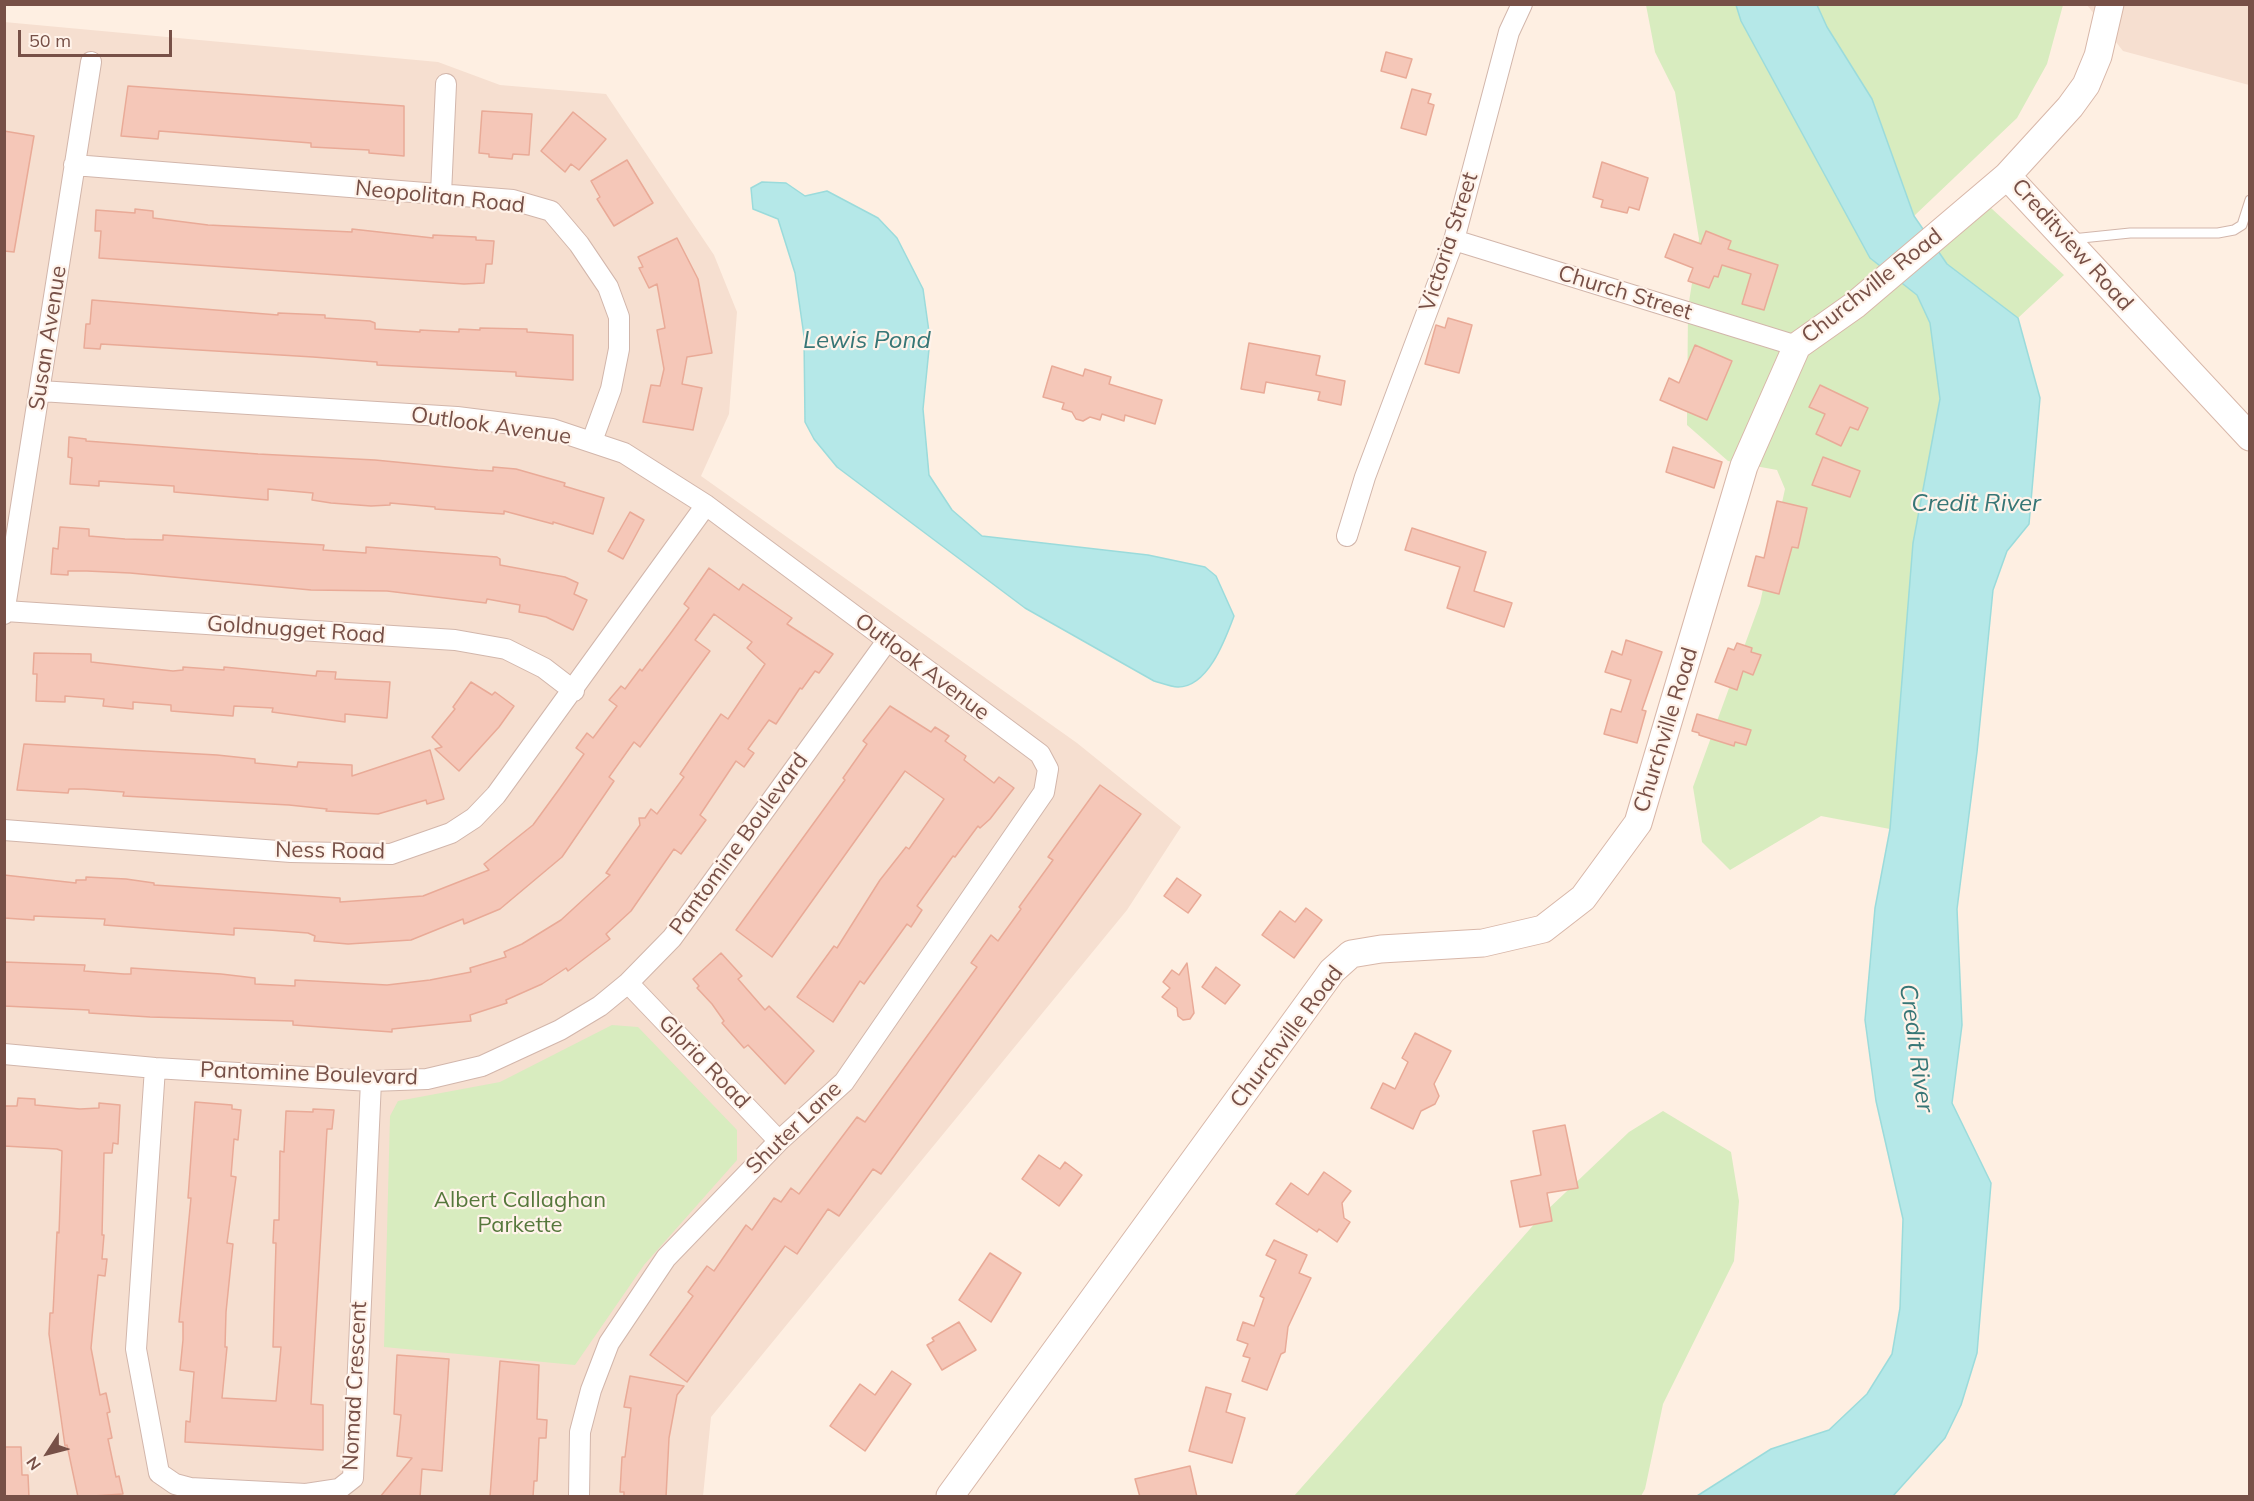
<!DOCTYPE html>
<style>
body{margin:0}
#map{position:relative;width:2254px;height:1501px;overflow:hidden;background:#feefe2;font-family:Mulish,sans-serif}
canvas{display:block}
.frame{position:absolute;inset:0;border:6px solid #775047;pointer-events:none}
.north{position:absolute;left:18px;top:1423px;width:60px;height:60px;-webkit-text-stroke:4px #fff3ea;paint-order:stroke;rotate:234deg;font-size:16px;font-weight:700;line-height:24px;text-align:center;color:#775047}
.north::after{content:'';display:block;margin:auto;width:21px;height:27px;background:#775047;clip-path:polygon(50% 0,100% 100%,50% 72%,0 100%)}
.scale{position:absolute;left:18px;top:30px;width:154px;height:27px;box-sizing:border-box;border:3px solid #775047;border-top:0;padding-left:8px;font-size:18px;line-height:21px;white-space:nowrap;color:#775047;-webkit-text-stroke:4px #fff3ea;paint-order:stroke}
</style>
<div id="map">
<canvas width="2254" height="1501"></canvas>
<div class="frame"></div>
<div class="north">N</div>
<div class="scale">50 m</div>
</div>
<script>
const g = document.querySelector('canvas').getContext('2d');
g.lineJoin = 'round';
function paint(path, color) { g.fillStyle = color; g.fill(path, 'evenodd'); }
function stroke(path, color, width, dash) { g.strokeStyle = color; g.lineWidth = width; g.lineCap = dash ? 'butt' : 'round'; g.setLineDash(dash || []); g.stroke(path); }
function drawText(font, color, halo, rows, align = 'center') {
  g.font = font + ' Mulish,sans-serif'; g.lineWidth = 4.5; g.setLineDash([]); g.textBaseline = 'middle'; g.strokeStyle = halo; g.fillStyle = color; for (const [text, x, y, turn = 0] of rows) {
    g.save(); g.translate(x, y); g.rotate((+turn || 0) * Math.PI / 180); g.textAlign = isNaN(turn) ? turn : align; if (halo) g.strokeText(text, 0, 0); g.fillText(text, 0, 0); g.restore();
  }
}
paint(new Path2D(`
 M2087 5H2249V85L2123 51Z
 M4 22 438 62 500 85 606 94 714 255 737 312 729 414 701 476 1077 743 1181 827 1127 910 711 1417 703 1496H5Z`), '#f6dfd0');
paint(new Path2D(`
 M1646 5H1736L1741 21 1870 258 1917 295 1930 323 1940 399 1913 543 1890 829 1821 816 1730 870 1702 842 1693 787 1760 603 1785 489 1777 470 1728 461 1687 425 1688 308 1699 239 1675 92 1655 52Z
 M1817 5H2063L2047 64 2017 118 1914 216 1872 99 1827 27Z
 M1991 208 2064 275 2018 318 1947 264 1934 245Z
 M612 1025 638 1027 737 1130V1160L644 1265 575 1365 384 1347 390 1116 398 1101 500 1082Z
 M1663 1111 1731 1152 1739 1201 1734 1261 1663 1404 1645 1489 1641 1496H1294L1545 1212 1629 1132Z`), '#d8ecbf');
const water = new Path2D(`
 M1736 5H1817L1827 27 1872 99 1914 216 1947 264 2018 318 2040 398 2029 524 2007 551 1993 590 1977 752 1957 909 1962 1025 1952 1103 1991 1183 1977 1353 1961 1405 1945 1438 1893 1496H1697L1771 1449 1829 1430 1867 1394 1892 1354 1900 1308 1903 1219 1876 1101 1865 1020 1875 908 1890 829 1913 543 1940 399 1930 323 1917 295 1870 258 1741 21Z
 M762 182 786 183 805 196 827 191 878 218 897 238 923 289 930 339 923 409 929 475 952 510 982 536 1148 555 1205 567 1216 576 1234 616C1225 640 1208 687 1178 687 1171 687 1161 683 1154 681L1025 608 837 467 814 439 805 422 804 336 795 273 778 219 753 209 751 188Z`);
paint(water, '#b5e8e8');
stroke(water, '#9bdbdb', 1.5);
const building = new Path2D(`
 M1386 52 1412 59 1406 78 1381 71Z
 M128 86 404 106V156L369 153V150L311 147V143L159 131 158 139 121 136Z
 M1412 89 1431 94 1428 103 1434 105 1426 135 1401 128Z
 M482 111 532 114 529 155 513 154 512 159 489 157V154L479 153Z
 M573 112 606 139 579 170 571 164 565 172 541 151Z
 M4 131 34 136 14 252 4 251Z
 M627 160 653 203 614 226 597 199 600 197 591 181Z
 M1602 162 1648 178 1639 210 1629 207 1627 213 1601 207 1603 200 1593 197Z
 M135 209 153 211V218L208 225 352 232V229L433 238V235L476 237V240L494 241 492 264H486L484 283 464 284 99 258 101 231H95L96 210 135 213Z
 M1706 231 1731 241 1728 249 1778 265 1764 310 1742 304 1751 274 1722 265 1718 277 1714 276 1709 288 1688 281 1693 268 1665 257 1674 234 1701 244Z
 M677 238 698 279 712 353 687 357 682 384 702 388 693 430 643 422 651 385 660 386 664 369 657 330 665 328 657 284 649 288 639 268 643 267 638 257Z
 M92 300 278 315V313L325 315V318L370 321 375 323V329L420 332V330L459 332V329L480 330V328L527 329V332L573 335V380L516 376V372L377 365V362L313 357 101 344 100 349 84 348 86 324H90Z
 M1448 318 1472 325 1459 373 1425 364 1436 325 1445 328Z
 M1249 343 1320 356 1316 375 1345 381 1341 405 1318 400 1320 392 1266 382 1264 393 1241 389Z
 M1695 345 1732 361 1707 420 1660 400 1669 378 1679 383Z
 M1052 366 1083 376 1085 369 1111 377 1109 384 1162 400 1155 424 1125 415 1124 421 1102 414 1100 420 1090 417 1083 421 1076 419 1072 412 1062 409 1064 403 1043 397Z
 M1820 385 1868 408 1858 430 1850 427 1841 446 1816 434 1825 414 1809 407Z
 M69 437 86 439V441L258 454 375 460 478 470 493 471V467L516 469 565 483 564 486 604 498 593 534 553 522V524L504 511V514L435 509V507L390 503V505L371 506 331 503 312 500 313 493 268 489V500L174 492V486L99 481V486L70 484 72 458 68 457Z
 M1673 447 1722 462 1714 488 1666 472Z
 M1823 457 1860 471 1850 497 1812 485Z
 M1777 501 1807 508 1798 548 1792 547 1779 594 1748 586 1756 556 1764 558Z
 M630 512 644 520 623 559 608 551Z
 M60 527 89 529V536L125 539 163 540V535L324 545 323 550 366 553V547L497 557 500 559V565L565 577 578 583 574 594 587 600 573 630 546 617 519 612 520 605 487 599 486 603 387 591 311 590 130 573 87 571H68V575L51 574 53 548 58 549Z
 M1412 528 1486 552 1474 591 1512 603 1504 627 1447 608 1460 567 1405 550Z
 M709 568 739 590 743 584 776 607 792 618 787 624 833 654 819 673 815 671 802 689 800 688 776 724 769 720 748 749 754 753 744 767 736 761 700 815 706 820 681 854 674 849 631 911 606 934 610 939 568 971 566 968 542 984 506 1000 507 1003 470 1015 471 1021 392 1029V1032L293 1025V1021L150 1017 89 1013V1010L4 1006V962L85 965 84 971 124 974H131V968L221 974 255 978V984L295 986V980L387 985 430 980 471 972 470 968 506 957 504 952 522 944 561 920 610 875 606 873 640 825 639 818H645L651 809 657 814 684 777 680 774 721 714 728 719 765 664 747 648 752 642 714 614 695 640 710 651 640 747 634 742 609 777 614 781 562 857 500 909 464 924 463 919 411 940 348 944 314 941 315 936 308 933 269 930 234 928V935L104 925 105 919 34 916V920L4 918V875L76 883V880H86V877L126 879 154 883V885L340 898V902L423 896 489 870 484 864 533 825 560 788 584 754 576 748 587 733 593 738 617 706 609 700 621 686 625 689 640 669 642 671 670 634 689 608 684 604Z
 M1626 640 1662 652 1642 710 1646 711 1637 743 1604 734 1611 709 1621 712 1631 680 1605 672 1612 651 1622 655Z
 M1737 643 1752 648 1751 652 1761 655 1753 675 1743 671 1737 690 1715 682 1728 648 1734 650Z
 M34 653 91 654V662L173 671 183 670V667L224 670V667L316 676 317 671 336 672 335 679 390 682 387 718 345 714V722L272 712 273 708 234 706 233 716 171 711V705L133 702V709L103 706 104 699 65 696V702L36 701 37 674H33Z
 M471 682 492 695 495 692 514 706 499 727 459 771 435 749 442 747 432 737 455 709 453 707Z
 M890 706 931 732 935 727 949 736 945 741 966 756 964 760 994 783 999 777 1014 788 990 819 980 828 978 826 955 857 953 856 917 906 922 910 911 927 907 924 864 984 860 981 833 1022 797 997 834 946 837 948 880 880 906 847 909 849 944 799 905 771 772 957 736 930 845 780 843 778 867 744 863 741Z
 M1697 714 1751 730 1746 745 1735 742 1734 746 1699 735V733L1692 731Z
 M24 744 217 755 255 759V763L297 767 298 762 352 765V776L430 750 444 799 427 804 426 800 378 814 326 811 327 809 289 805 123 796 124 792 84 789H69L68 793 17 790Z
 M1100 785 1141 814 881 1174 873 1169 839 1216 828 1209 797 1254 785 1246 687 1382 650 1355 693 1296 688 1292 707 1266 714 1271 746 1225 752 1230 774 1198 781 1202 791 1188 799 1194 857 1117 865 1122 977 967 971 963 991 935 998 941 1021 909 1019 907 1053 860 1048 857Z
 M1177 878 1201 895 1188 913 1164 896Z
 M1306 908 1322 920 1294 958 1262 935 1280 911 1295 922Z
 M721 953 742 976 738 979 765 1010 769 1006 814 1051 785 1084 748 1045 744 1048 722 1023 724 1021 712 1004 697 988 699 986 693 979Z
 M1187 963 1194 1013 1190 1019 1183 1020 1178 1016 1177 1008 1162 997 1170 988 1163 982 1172 970 1179 975Z
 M1216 967 1240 985 1225 1004 1202 987Z
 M1415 1033 1451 1051 1434 1084 1439 1096 1435 1104 1421 1111 1413 1129 1371 1108 1383 1083 1395 1089 1408 1062 1402 1058Z
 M18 1098 35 1099V1105L80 1109 99 1108V1103L120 1105 118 1144 113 1143 112 1153H104L102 1235H104L102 1259H107L105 1276 98 1275 91 1348 100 1395 106 1393 110 1412 107 1413 112 1438 108 1439 116 1477 119 1476 123 1494 78 1497 67 1445 65 1446 49 1334 50 1313H53L57 1232 59 1233 62 1151 57 1149 4 1146V1106H17Z
 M195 1102 232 1105V1109L241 1110 238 1140 234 1139 231 1176 236 1177 227 1243 233 1244 226 1312 225 1347H227L222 1398 276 1401 281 1347H273L276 1243H273L274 1220H279L280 1151 284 1152 286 1111 313 1112V1109L334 1110 332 1129H327L311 1404 323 1405V1450L185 1442 186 1421 190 1422 194 1372 180 1370 183 1340V1322H179L191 1198H188Z
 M1565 1125 1578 1188 1547 1193 1552 1221 1520 1227 1511 1181 1541 1175 1533 1131Z
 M1039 1155 1060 1169 1065 1162 1082 1175 1059 1206 1022 1179Z
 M1324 1172 1351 1191 1342 1203 1344 1218 1350 1222 1337 1242 1319 1229 1317 1232 1276 1204 1291 1183 1308 1195Z
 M1274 1240 1307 1255 1299 1273 1311 1278 1288 1327 1285 1352 1281 1354 1267 1390 1242 1381 1250 1358 1243 1356 1248 1344 1237 1340 1243 1322 1254 1326 1264 1298 1260 1296 1276 1260 1266 1255Z
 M990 1253 1021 1273 991 1322 959 1300Z
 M959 1322 976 1350 942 1370 927 1345 934 1341 932 1338Z
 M397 1355 449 1359 442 1471 422 1469 420 1497H380L412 1458 397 1456 401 1415 394 1414Z
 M500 1361 539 1365 537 1419 547 1420 546 1438H539L537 1481H534L533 1497H490Z
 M892 1371 911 1384 865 1451 830 1426 860 1384 875 1395Z
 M630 1376 684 1386 677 1395 669 1438 666 1497H624V1492H620L622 1457H625L631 1408 624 1407Z
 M1206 1387 1231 1394 1226 1412 1245 1418 1232 1463 1189 1451Z
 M4 1447H21L22 1475H28L29 1497H4Z
 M1190 1466 1197 1497H1140L1135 1479Z`);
paint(building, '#f5c7b8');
stroke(building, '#e9aa97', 1.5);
const lane = new Path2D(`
 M2072 239 2130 233H2218L2234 230 2242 225 2250 200`);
const street = new Path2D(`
 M74 165 513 200 551 211 579 244 608 287 619 317V349L611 389 592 441
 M441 194 446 84
 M1454 240 1797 346
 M40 391 457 417 552 429 624 453 706 505 1040 754 1048 769 1044 792 844 1082 779 1141 666 1258 609 1343 591 1390 580 1432 579 1496
 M1347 536 1365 477 1454 240 1509 32 1522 4
 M5 611 455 640 506 649 544 668 574 691
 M4 614 91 62
 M4 830 291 852 391 854 451 833 474 818 496 795 706 505
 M628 983 779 1141
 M4 1054 155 1068 371 1081 427 1079 482 1066 560 1030 600 1006 628 983 672 938 887 641
 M155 1068 136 1349 159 1473 175 1484 190 1488 306 1494 339 1489 353 1478 371 1081`);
const secondary = new Path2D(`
 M2007 176 2250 437
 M950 1496 1332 971 1351 954 1381 949 1483 943 1543 929 1583 898 1638 823 1744 466 1797 346 1855 305 2007 176 2070 107 2086 85 2098 56 2110 4`);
stroke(lane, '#d2b6ab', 11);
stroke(street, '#d2b6ab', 22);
stroke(secondary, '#d8b7a9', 29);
stroke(lane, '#fff', 9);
stroke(street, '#fff', 20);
stroke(secondary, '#fff', 27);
drawText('22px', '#775047', '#fff3ea', [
 ["Neopolitan Road",440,197,6],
 ["Victoria Street",1449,242,-72],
 ["Creditview Road",2072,245,48],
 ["Churchville Road",1872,286,-38],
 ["Church Street",1625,293,17],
 ["Susan Avenue",48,338,-81],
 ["Outlook Avenue",491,426,8],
 ["Goldnugget Road",296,630,4],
 ["Outlook Avenue",922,667,37],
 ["Churchville Road",1666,730,-73],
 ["Pantomine Boulevard",739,844,-54],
 ["Ness Road",330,851,1],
 ["Churchville Road",1287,1037,-53],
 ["Gloria Road",704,1062,46],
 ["Pantomine Boulevard",309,1074,2],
 ["Shuter Lane",794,1128,-44],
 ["Nomad Crescent",355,1386,-87]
]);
drawText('22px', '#56783c', '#fff3ea', [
 ["Albert Callaghan",520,1200],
 ["Parkette",520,1225]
]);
drawText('italic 24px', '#377676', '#fff3ea', [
 ["Lewis Pond",867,341],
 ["Credit River",1976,504],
 ["Credit River",1916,1048,82]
]);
</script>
